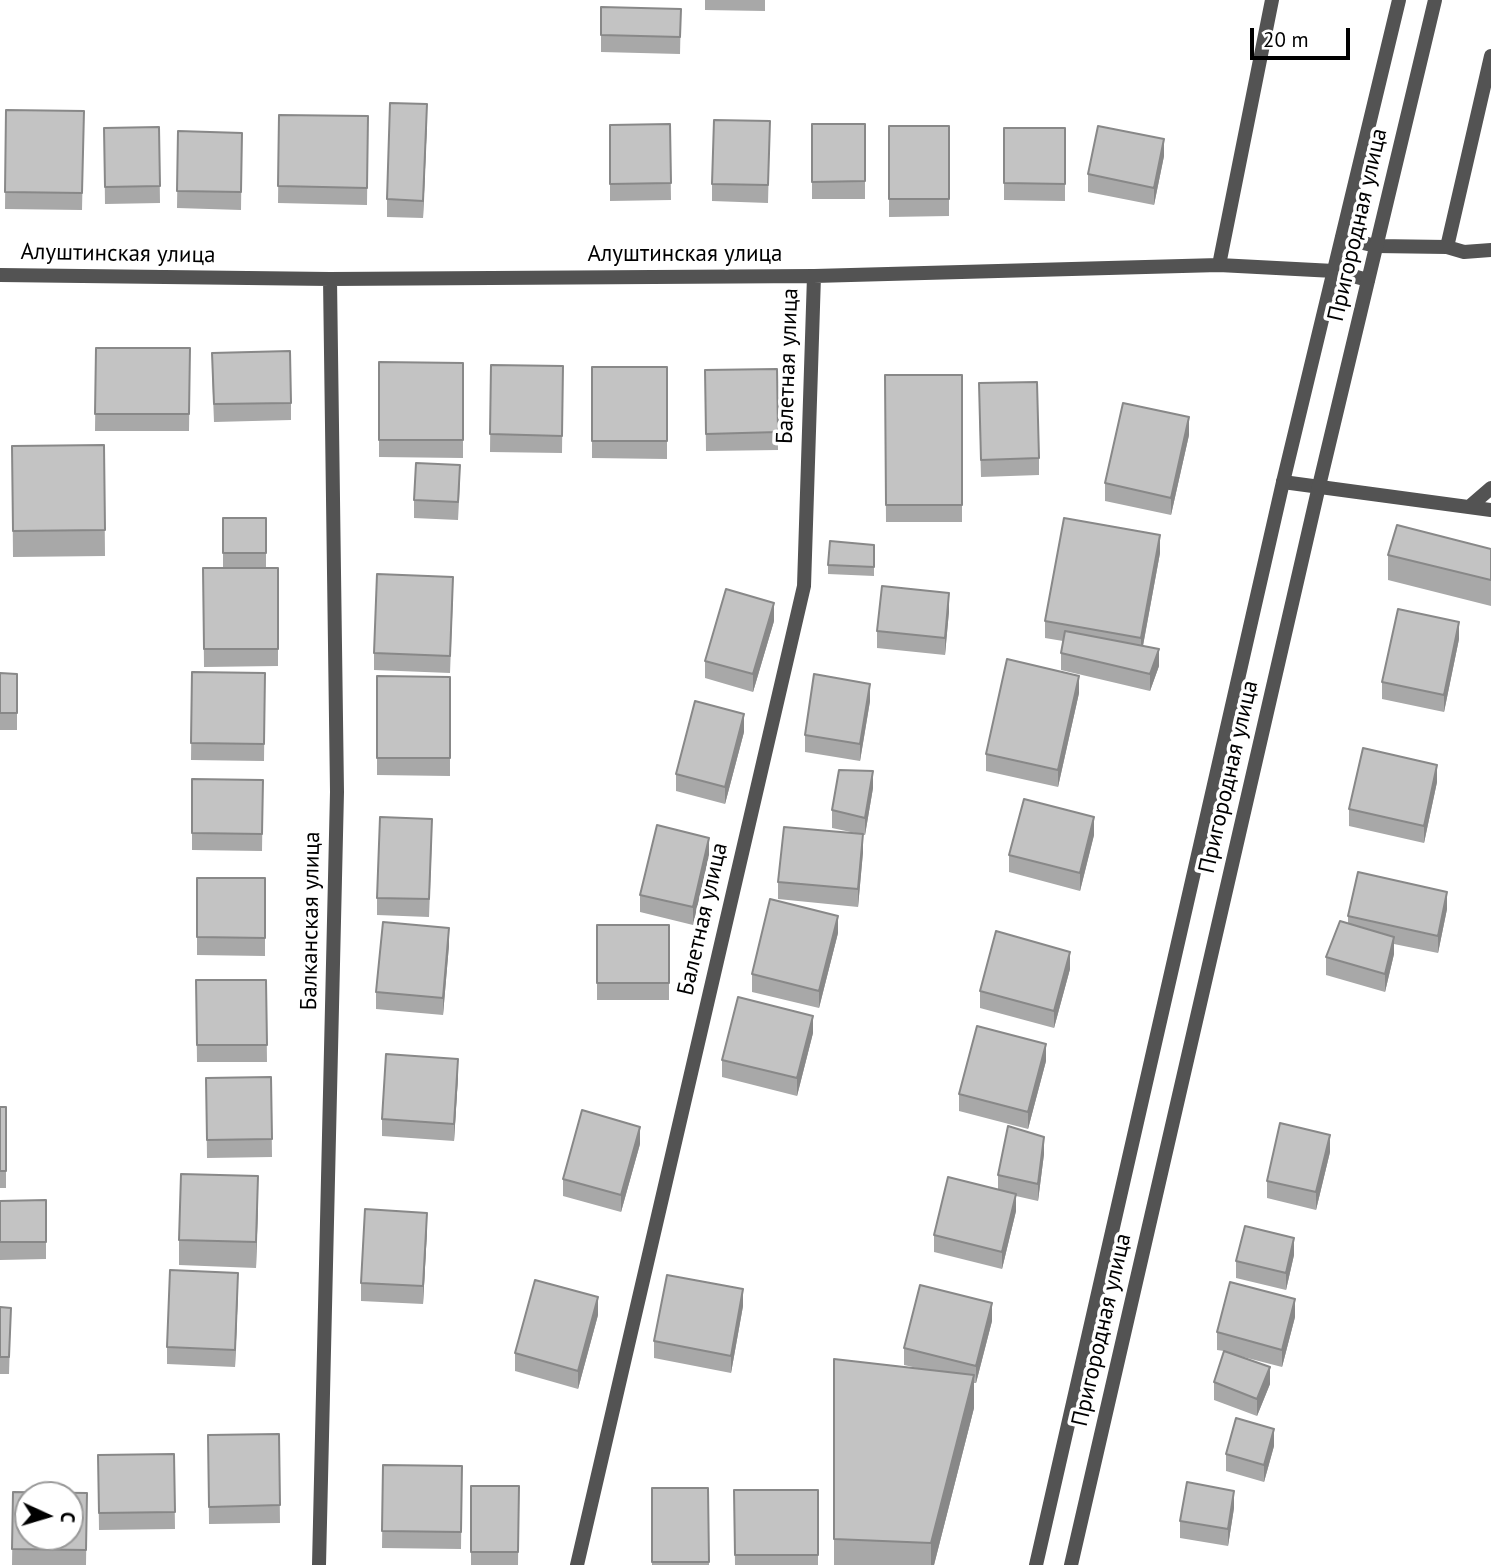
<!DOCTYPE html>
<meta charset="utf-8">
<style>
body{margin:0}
#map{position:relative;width:1491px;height:1565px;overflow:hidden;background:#fff;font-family:"PT Sans",sans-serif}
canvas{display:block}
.north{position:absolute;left:14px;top:1481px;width:70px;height:70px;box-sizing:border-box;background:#fff;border:2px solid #999;border-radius:50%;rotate:94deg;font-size:19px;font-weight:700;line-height:28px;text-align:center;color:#000}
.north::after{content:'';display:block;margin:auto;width:24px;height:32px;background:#000;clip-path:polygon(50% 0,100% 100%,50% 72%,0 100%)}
.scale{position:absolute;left:1250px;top:28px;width:100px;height:32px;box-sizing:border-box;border:4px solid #000;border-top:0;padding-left:9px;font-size:21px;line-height:24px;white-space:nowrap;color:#000;-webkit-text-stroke:5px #fff;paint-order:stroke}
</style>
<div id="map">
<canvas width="1491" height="1565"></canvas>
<div class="north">С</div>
<div class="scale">20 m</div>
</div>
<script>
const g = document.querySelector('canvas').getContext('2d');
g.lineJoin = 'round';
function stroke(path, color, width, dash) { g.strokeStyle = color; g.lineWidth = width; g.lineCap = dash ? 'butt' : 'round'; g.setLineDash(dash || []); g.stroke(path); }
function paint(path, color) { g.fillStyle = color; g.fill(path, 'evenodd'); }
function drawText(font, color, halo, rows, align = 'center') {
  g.font = font + ' "PT Sans",sans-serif'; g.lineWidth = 7; g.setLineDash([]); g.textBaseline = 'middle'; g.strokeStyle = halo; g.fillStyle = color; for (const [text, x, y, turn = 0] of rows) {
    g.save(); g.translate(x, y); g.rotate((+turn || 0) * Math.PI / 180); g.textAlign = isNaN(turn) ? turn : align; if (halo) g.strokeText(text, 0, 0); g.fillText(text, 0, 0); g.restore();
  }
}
stroke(new Path2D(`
 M1342 238 1376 246 1447 247 1491 56
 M1447 247 1464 252 1491 250
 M1283 482 1491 510
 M1469 507 1491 488`), '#535353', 14);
stroke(new Path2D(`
 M1219 265 1272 0
 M0 275 330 279 814 276 1219 265 1334 271 1368 280
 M319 1565 337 792 330 279
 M577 1565 804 586 814 276`), '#535353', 14);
stroke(new Path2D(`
 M1036 1565 1283 482 1399 0
 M1071 1565 1319 486 1435 0`), '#535353', 14);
paint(new Path2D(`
 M705 0H765V11L705 10Z
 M601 7 681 9 680 54 601 52Z
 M6 110 84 111 82 210 5 209Z
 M279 115 368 116 367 205 278 203Z
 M427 121 423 218 387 217V199Z
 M770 121 768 203 712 201V184Z
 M670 124 671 200 610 201V125Z
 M812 124H865V199H812Z
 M889 126H949V216L889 217Z
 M159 127 160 203 105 204 104 128Z
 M1004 128H1065V201L1004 200Z
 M178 131 242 133 241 210 177 208Z
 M1164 156 1154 205 1088 192V174Z
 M96 348H190L189 431H95Z
 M379 362 463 363V458L379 457Z
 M491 365 563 366 562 453 490 452Z
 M592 367H667V459L592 458Z
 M777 369 778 450 706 451 705 370Z
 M212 370 291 403V420L214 422Z
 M885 375H962V522H886Z
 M979 401 1039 458V475L981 477Z
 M1189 435 1171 515 1105 501V483Z
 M104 445 105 556 13 557 12 446Z
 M460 482 458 520 414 518V500Z
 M223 518H266V568H278V666L204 667 203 568H223Z
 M874 545V576L828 574V565Z
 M1491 549V606L1388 580V555Z
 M1160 553 1143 646 1159 666 1150 691 1061 670V653L1063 641 1045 638V621Z
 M453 595 450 673 374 670V653Z
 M949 611 945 655 877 648V631Z
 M774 621 753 692 705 678V661Z
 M1459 639 1444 712 1382 699V682Z
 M192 672 265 673 264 761 191 760Z
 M0 673 17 674V730H0Z
 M377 676 450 677V776L377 775Z
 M1079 693 1058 787 986 771V754Z
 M870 701 860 761 805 752V735Z
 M744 732 725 804 676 791V774Z
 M192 779 263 780 262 851 192 850Z
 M1437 782 1424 843 1349 826V809Z
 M873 788 865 835H863V852L858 907 778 899V882L860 834 832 828V810Z
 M1094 835 1080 891 1009 872V855Z
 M432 836 429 917 377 915V898Z
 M709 855 693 925 640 912V895Z
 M197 878H265V956L197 955Z
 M1447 909 1438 953 1394 944V954L1385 992 1326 975V957L1348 923V916Z
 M597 925H669V1000H597Z
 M838 933 819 1008 752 992V974Z
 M449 945 443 1015 376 1009V992Z
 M1070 969 1054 1028 980 1008V991Z
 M196 980H266L267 1062H197Z
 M813 1033 797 1096 722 1077V1060Z
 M1046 1061 1028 1129 959 1111V1094Z
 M271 1077 272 1157 207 1158 206 1078Z
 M458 1077 454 1141 382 1136V1119Z
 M0 1107H6V1188H0Z
 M640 1144 621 1212 563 1196V1179Z
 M1330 1152 1316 1210 1267 1198V1181Z
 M1044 1154 1038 1201 1016 1196V1211L1002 1269 934 1252V1235L998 1189V1175Z
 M46 1200V1259L0 1260V1201Z
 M258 1202 256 1268 179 1265V1240Z
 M427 1230 423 1304 361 1301V1283Z
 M1294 1255 1286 1290 1236 1278V1261Z
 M238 1290 235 1367 167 1364V1347Z
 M743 1306 731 1373 654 1358V1341Z
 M0 1307 11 1308 9 1374H0Z
 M598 1315 578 1389 515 1371V1353Z
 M1295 1317 1282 1367 1224 1352 1270 1384 1257 1416 1214 1400V1382L1224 1351 1217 1350V1332Z
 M992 1321 976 1383H974V1408L934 1565H834V1359L917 1368 904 1365V1348Z
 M279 1434 280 1523 209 1524 208 1435Z
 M1274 1446 1264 1482 1226 1471V1454Z
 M174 1454 175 1529 99 1530 98 1455Z
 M383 1465 462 1466 461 1549 382 1548Z
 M471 1486H519L518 1565H471Z
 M652 1488H708L709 1565H652Z
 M734 1490H818V1565H735Z
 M13 1492 87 1493 86 1565H12Z
 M1234 1508 1228 1546 1180 1538V1521Z`), '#a8a8a8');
paint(new Path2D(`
 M427 104V121L423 218V201Z
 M1164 139V156L1154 205V188Z
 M1189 417V435L1171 515V498Z
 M1160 535V553L1141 656V638Z
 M949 593V611L945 655V638Z
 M774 603V621L753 692V674Z
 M1459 622V639L1444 712V695Z
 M1159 649V666L1150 691V674Z
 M1079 676V693L1058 787V770Z
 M870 684V701L860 761V744Z
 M744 714V732L725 804V787Z
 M1437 765V782L1424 843V826Z
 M873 771V788L865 835V818Z
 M1094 817V835L1080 891V873Z
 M863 834V852L858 907V889Z
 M709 838V855L693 925V907Z
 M1447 892V909L1438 953V936Z
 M838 916V933L819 1008V991Z
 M449 928V945L443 1015V998Z
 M1394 937V954L1385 992V974Z
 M1070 952V969L1054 1028V1011Z
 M813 1016V1033L797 1096V1078Z
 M1046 1044V1061L1028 1129V1112Z
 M458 1059V1077L454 1141V1124Z
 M640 1127V1144L621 1212V1195Z
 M1330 1135V1152L1316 1210V1192Z
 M1044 1137V1154L1038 1201V1184Z
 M258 1176V1202L256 1268V1242Z
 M1016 1194V1211L1002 1269V1252Z
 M427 1213V1230L423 1304V1286Z
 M1294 1238V1255L1286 1290V1273Z
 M238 1273V1290L235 1367V1350Z
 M743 1289V1306L731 1373V1356Z
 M598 1297V1315L578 1389V1371Z
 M1295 1299V1317L1282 1367V1350Z
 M992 1303V1321L976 1383V1366Z
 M1270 1367V1384L1257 1416V1399Z
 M974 1375V1408L934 1565H931V1543Z
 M1274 1429V1446L1264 1482V1465Z
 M1234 1491V1508L1228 1546V1529Z`), '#888');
const building = new Path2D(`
 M601 7 681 9 680 37 601 35Z
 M390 103 427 104 423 201 387 199Z
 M6 110 84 111 82 193 5 192Z
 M279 115 368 116 367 188 278 186Z
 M714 120 770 121 768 185 712 184Z
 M670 124 671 183 610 184V125Z
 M812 124H865V181L812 182Z
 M889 126H949V199H889Z
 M1098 126 1164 139 1154 188 1088 174Z
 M159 127 160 186 105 187 104 128Z
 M1004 128H1065V184L1004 183Z
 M178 131 242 133 241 192 177 191Z
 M96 348H190L189 414H95Z
 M290 351 291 403 214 404 212 353Z
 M379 362 463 363V440H379Z
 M491 365 563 366 562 436 490 434Z
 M592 367H667V441H592Z
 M777 369 778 432 706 434 705 370Z
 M885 375H962V505H886Z
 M1037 382 1039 458 981 460 979 383Z
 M1123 403 1189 417 1171 498 1105 483Z
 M104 445 105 530 13 531 12 446Z
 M416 463 460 465 458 502 414 500Z
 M223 518H266V553H223Z
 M1064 518 1160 535 1141 638 1045 621Z
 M1397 525 1491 549V580L1388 555Z
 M830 541 874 545V567L828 565Z
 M203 568H278V649H204Z
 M377 574 453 577 450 656 374 653Z
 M882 586 949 593 945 638 877 631Z
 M726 589 774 603 753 674 705 661Z
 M1398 609 1459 622 1444 695 1382 682Z
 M1065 631 1159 649 1150 674 1061 653Z
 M1007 659 1079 676 1058 770 986 754Z
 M192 672 265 673 264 744 191 743Z
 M0 673 17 674V713H0Z
 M814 674 870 684 860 744 805 735Z
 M377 676 450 677V758H377Z
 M695 701 744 714 725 787 676 774Z
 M1363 748 1437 765 1424 826 1349 809Z
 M839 770 873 771 865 818 832 810Z
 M192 779 263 780 262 834 192 833Z
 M1024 799 1094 817 1080 873 1009 855Z
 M380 817 432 819 429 899 377 898Z
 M657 825 709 838 693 907 640 895Z
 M784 827 863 834 858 889 778 882Z
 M1358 872 1447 892 1438 936 1348 916Z
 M197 878H265V938L197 937Z
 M770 899 838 916 819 991 752 974Z
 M1340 921 1394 937 1385 974 1326 957Z
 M383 922 449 928 443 998 376 992Z
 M597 925H669V983H597Z
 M996 931 1070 952 1054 1011 980 991Z
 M196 980H266L267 1045H197Z
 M738 997 813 1016 797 1078 722 1060Z
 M977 1026 1046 1044 1028 1112 959 1094Z
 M386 1054 458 1059 454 1124 382 1119Z
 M271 1077 272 1139 207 1140 206 1078Z
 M0 1107H6V1171H0Z
 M582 1110 640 1127 621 1195 563 1179Z
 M1280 1123 1330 1135 1316 1192 1267 1181Z
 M1008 1126 1044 1137 1038 1184 998 1175Z
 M181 1174 258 1176 256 1242 179 1240Z
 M948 1177 1016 1194 1002 1252 934 1235Z
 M46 1200V1242H0V1201Z
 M365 1209 427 1213 423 1286 361 1283Z
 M1245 1226 1294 1238 1286 1273 1236 1261Z
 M170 1270 238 1273 235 1350 167 1347Z
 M667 1275 743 1289 731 1356 654 1341Z
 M535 1280 598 1297 578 1371 515 1353Z
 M1230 1282 1295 1299 1282 1350 1217 1332Z
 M920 1285 992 1303 976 1366 904 1348Z
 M0 1307 11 1308 9 1357H0Z
 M1224 1351 1270 1367 1257 1399 1214 1382Z
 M834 1359 974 1375 931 1543 834 1539Z
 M1236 1418 1274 1429 1264 1465 1226 1454Z
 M279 1434 280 1505 209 1507 208 1435Z
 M174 1454 175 1512 99 1513 98 1455Z
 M383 1465 462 1466 461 1532 382 1531Z
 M1187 1482 1234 1491 1228 1529 1180 1521Z
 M471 1486H519L518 1552H471Z
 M652 1488H708L709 1562H652Z
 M734 1490H818V1555H735Z
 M13 1492 87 1493 86 1550 12 1549ZM28 1495H70V1537H28Z`);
paint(building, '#c3c3c3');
stroke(building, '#888', 2);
drawText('23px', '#000', '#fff', [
 ["Пригородная улица",1358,225,-77],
 ["Алуштинская улица",118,254,1],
 ["Алуштинская улица",685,254],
 ["Балетная улица",788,366,-88],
 ["Пригородная улица",1229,777,-77],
 ["Балетная улица",703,919,-77],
 ["Балканская улица",311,921,-89],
 ["Пригородная улица",1102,1330,-77]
]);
</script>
